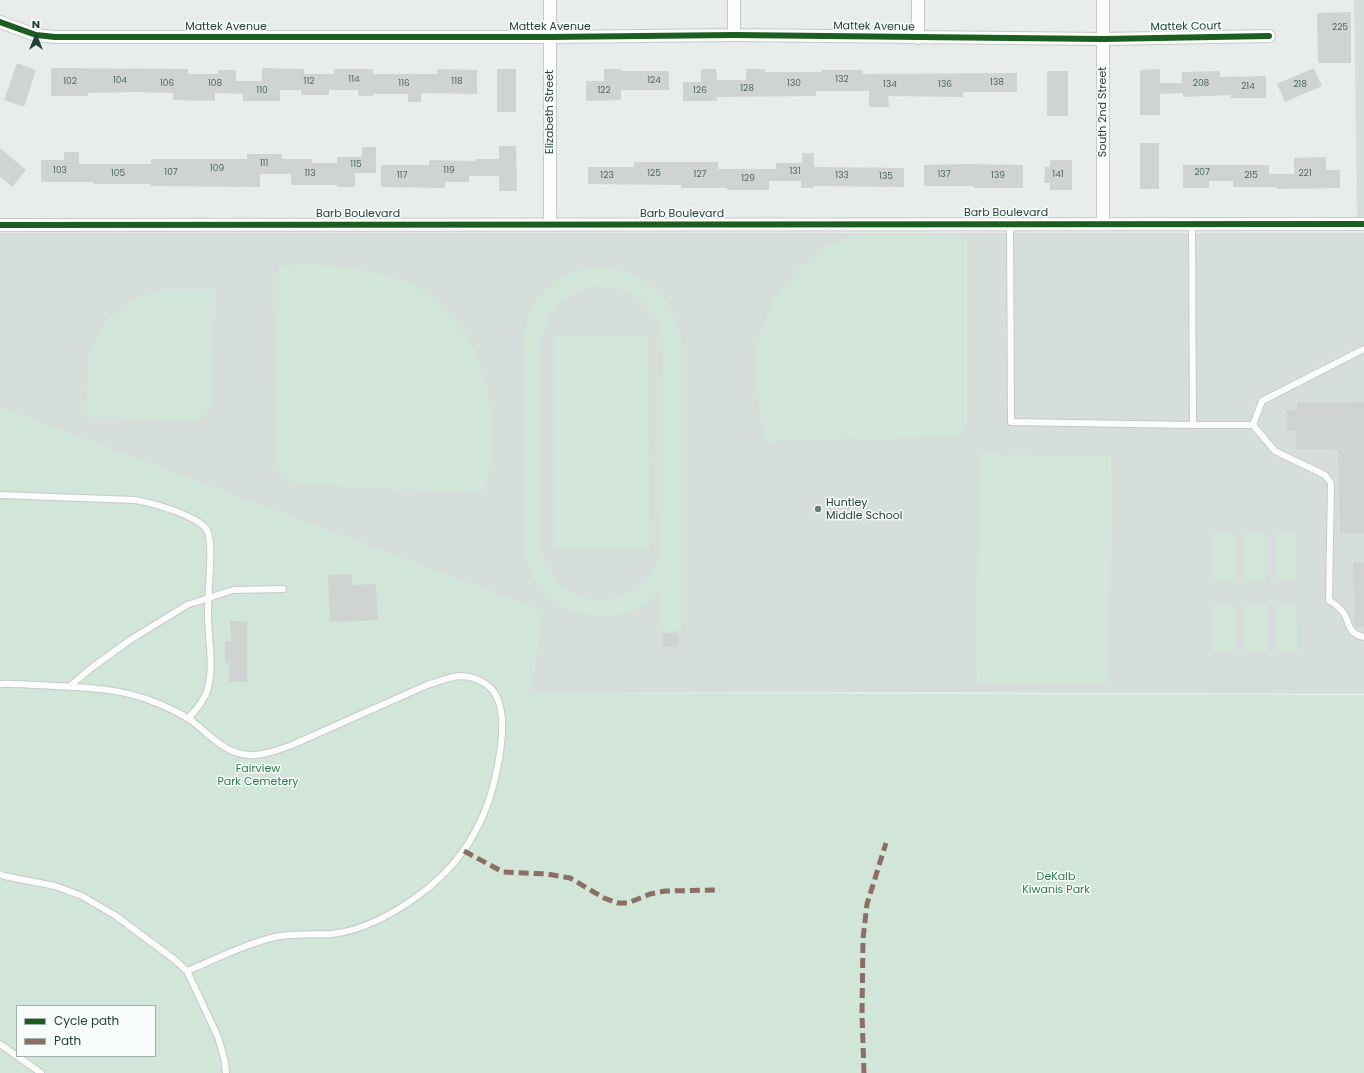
<!DOCTYPE html>
<style>
body{margin:0}
#map{position:relative;width:1364px;height:1073px;overflow:hidden;background:#e8edeb;font-family:Poppins,sans-serif}
canvas{display:block}
.legend{position:absolute;left:16px;top:1005px;width:140px;height:52px;box-sizing:border-box;background:#f7fbf9;border:1px solid #a3b1ad;margin:0;padding:5px 7px;list-style:none;font-size:12px;color:#24423a}
.legend li{display:flex;align-items:center;gap:8px;height:20px}
.legend b{width:20px;border:1px solid #a3b1ad}
.north{position:absolute;left:16px;top:16px;width:40px;height:40px;-webkit-text-stroke:3px #f7fbf9;paint-order:stroke;rotate:0deg;font-size:11px;font-weight:700;line-height:16px;text-align:center;color:#24423a}
.north::after{content:'';display:block;margin:auto;width:14px;height:18px;background:#24423a;clip-path:polygon(50% 0,100% 100%,50% 72%,0 100%)}
</style>
<div id="map">
<canvas width="1364" height="1073"></canvas>
<ul class="legend">
<li><b style="height:5px;background:#1b5e20"></b>Cycle path</li>
<li><b style="height:5px;background:#8d6e63"></b>Path</li>
</ul>
<div class="north">N</div>
</div>
<script>
const g = document.querySelector('canvas').getContext('2d');
g.lineJoin = 'round';
function paint(path, color) { g.fillStyle = color; g.fill(path, 'evenodd'); }
function stroke(path, color, width, dash) { g.strokeStyle = color; g.lineWidth = width; g.lineCap = dash ? 'butt' : 'round'; g.setLineDash(dash || []); g.stroke(path); }
function drawText(font, color, halo, rows, align = 'center') {
  g.font = font + ' Poppins,sans-serif'; g.lineWidth = 3; g.setLineDash([]); g.textBaseline = 'middle'; g.strokeStyle = halo; g.fillStyle = color; for (const [text, x, y, turn = 0] of rows) {
    g.save(); g.translate(x, y); g.rotate((+turn || 0) * Math.PI / 180); g.textAlign = isNaN(turn) ? turn : align; if (halo) g.strokeText(text, 0, 0); g.fillText(text, 0, 0); g.restore();
  }
}
paint(new Path2D(`
 M1354 0H1364V218H1357Z
 M0 233H1364V694L882 692 530 693 542 611 0 408Z`), '#d6dedb');
paint(new Path2D(`
 M858 235 967 237V425L958 437 766 441 760 412 757 381V346L773 300 803 265 824 247Z
 M317 264C351 268 385 271 416 287 429 294 441 305 451 316 456 322 462 328 466 335 488 373 498 429 489 473 488 480 485 486 483 493L293 484 275 465 279 265Z
 M609 268C642 276 664 288 676 322 679 328 680 336 681 343V630L662 631 661 588C657 592 654 598 649 602 623 621 582 621 556 602 547 595 539 586 533 577 527 566 525 553 523 541V346C524 340 524 334 526 328 531 304 548 281 572 273 584 268 597 268 609 268ZM598 286 614 287 632 294 648 307 659 322 663 343 662 540 660 557 652 573 638 589 621 597 604 600 588 599 563 588 551 573 544 560 540 542V351C544 323 551 302 579 291 585 288 592 288 598 286Z
 M164 289H215L211 407 199 420 86 417 89 358 99 332 115 312 137 298Z
 M554 336H648L649 549H554Z
 M0 408 542 611 530 693 1364 695V1073H0ZM17 1006H155V1056H17Z
 M979 455 1111 456 1109 684 977 683Z
 M1214 534H1235V581H1214Z
 M1244 534H1265V581H1244Z
 M1275 534H1296V580H1275Z
 M1244 605H1266V652H1244Z
 M1275 605H1296L1297 652H1275Z
 M1214 606H1235V652H1214Z`), '#d1e6d8');
paint(new Path2D(`
 M1351 12V63H1318L1317 13Z
 M17 63 36 70 24 107 4 100Z
 M51 68 188 69V74H218V70H236V81H262V68L304 69V74H334V69H373V74H437V69L477 70V94L421 93V102H408V94H373V96H358V90H329V95H301V90H280V101H243V94L215 93V101L173 100V93L136 92 88 93V96H51Z
 M1314 68 1322 86 1285 102 1277 84Z
 M497 69H516V112H497Z
 M604 69H621V71H669V90H621V100L586 101V81H604Z
 M701 69H716L717 80H746V69H765V72H821V70H863V74L1017 73V92H963V97L888 96 889 107H869V91H816V96L717 97V101H683V82H701Z
 M1160 69V83H1182V72L1220 71V77L1266 76V98H1231V95L1183 97V93L1160 94V115H1140V70Z
 M1047 71H1068V116H1047Z
 M1140 143H1159V189H1140Z
 M499 146H516L517 191H499V176H469V182H445V188L381 187V165H429V160L475 161V159H499Z
 M362 147H376V173H355V187H337V185H291V174H260V187L151 186V184H93V182H41V160H64V152H79V164H151V159H247V154H282V159H312V163H337V157H362Z
 M0 148 26 170 12 187 0 177Z
 M802 153H814V167L904 168V187L814 186V188H801V181H769V190H727V188H681V185L588 184V167H634V162H718V169H776V163H802Z
 M1326 157V170H1340V188L1277 189V187H1233V181H1209V188H1183V165H1269V174H1294V158Z
 M1050 160H1072V190H1050V183H1044L1045 167H1050Z
 M965 164 1023 165V188H974V186H924V165Z
 M1364 402V533H1340L1338 450 1296 449V431H1287L1286 410H1297V403Z
 M1353 563H1364V627H1355L1354 625Z
 M352 574V585L376 584 378 620 330 622 328 575Z
 M230 621H247V682H229V663H225V641H231Z
 M663 633H678V647H663Z`), '#cfd4d2');
const service = new Path2D(`
 M1010 223 1011 422 1193 425
 M1192 224 1193 425H1253L1262 401 1364 349
 M1253 425 1275 451 1325 475 1331 483 1329 600C1333 603 1339 607 1342 611 1351 621 1345 633 1364 637
 M0 495 135 500C152 503 197 515 207 530 212 539 210 560 210 569 209 585 208 600 208 615 208 639 214 665 208 688 205 700 196 709 188 719
 M0 684C12 683 25 685 37 685 76 687 120 687 157 703 169 708 181 713 192 721 211 736 228 757 254 755 267 755 280 749 292 745L427 685C439 682 450 676 462 676 477 677 493 685 498 700 510 730 493 798 478 826 466 851 449 871 427 889 400 910 367 930 332 934 313 935 294 933 275 937 245 944 216 959 187 971
 M69 687 90 669 130 640 187 605 233 590 283 589
 M0 874 4 876 55 886 82 896 116 916 175 960 187 971 218 1037 225 1062 226 1073
 M0 1044 41 1073`);
const minor = new Path2D(`
 M550 0V224
 M1103 0V223
 M0 22 36 35 55 37H550L734 35 1103 39 1269 36
 M734 35V0
 M918 38V0
 M0 225 1364 224`);
stroke(service, '#c5cac8', 8);
stroke(minor, '#c5cac8', 14);
stroke(service, '#fcfcfc', 6);
stroke(minor, '#fcfcfc', 12);
stroke(new Path2D(`
 M464 851 503 872 547 874 570 878 604 898 617 903H628L650 894 665 891 720 890
 M864 1073 862 1015 863 939 867 904 886 843`), '#8d6e63', 5, [10, 5]);
stroke(new Path2D(`
 M0 22 36 35 55 37H550L734 35 1103 39 1269 36
 M0 225 1364 224`), '#1b5e20', 6);
for (const [x, y, r, color] of [
 [818,509,4,"#697e78"]
]) { const dot = new Path2D(); dot.arc(x, y, r, 0, 2 * Math.PI); g.fillStyle = color; g.fill(dot); stroke(dot, '#f7fbf9', 1.5); }
drawText('9px', '#506761', null, [
 ["225",1340,28],
 ["114",354,80],
 ["132",842,80],
 ["104",120,81],
 ["124",654,81],
 ["102",70,82],
 ["112",309,82],
 ["118",457,82],
 ["138",997,83],
 ["106",167,84],
 ["108",215,84],
 ["116",404,84],
 ["130",794,84],
 ["208",1201,84],
 ["134",890,85],
 ["136",945,85],
 ["218",1300,85],
 ["214",1248,87],
 ["128",747,89],
 ["110",262,91],
 ["122",604,91],
 ["126",700,91],
 ["111",264,164],
 ["115",356,165],
 ["109",217,169],
 ["103",60,171],
 ["119",449,171],
 ["131",795,172],
 ["107",171,173],
 ["207",1202,173],
 ["105",118,174],
 ["113",310,174],
 ["125",654,174],
 ["221",1305,174],
 ["127",700,175],
 ["137",944,175],
 ["141",1058,175],
 ["117",402,176],
 ["123",607,176],
 ["133",842,176],
 ["139",998,176],
 ["215",1251,176],
 ["135",886,177],
 ["129",748,179]
]);
drawText('11px', '#24423a', '#f7fbf9', [
 ["Mattek Avenue",226,27],
 ["Mattek Avenue",550,27],
 ["Mattek Avenue",874,27,1],
 ["Mattek Court",1186,27,-1],
 ["Elizabeth Street",550,112,-90],
 ["South 2nd Street",1103,112,-90],
 ["Barb Boulevard",1006,213],
 ["Barb Boulevard",358,214],
 ["Barb Boulevard",682,214]
]);
drawText('11px', '#24423a', '#f7fbf9', [
 ["Huntley",826,503],
 ["Middle School",826,516]
], 'left');
drawText('11px', '#2d7a4b', '#f7fbf9', [
 ["Fairview",258,769],
 ["Park Cemetery",258,782],
 ["DeKalb",1056,877],
 ["Kiwanis Park",1056,890]
]);
</script>
